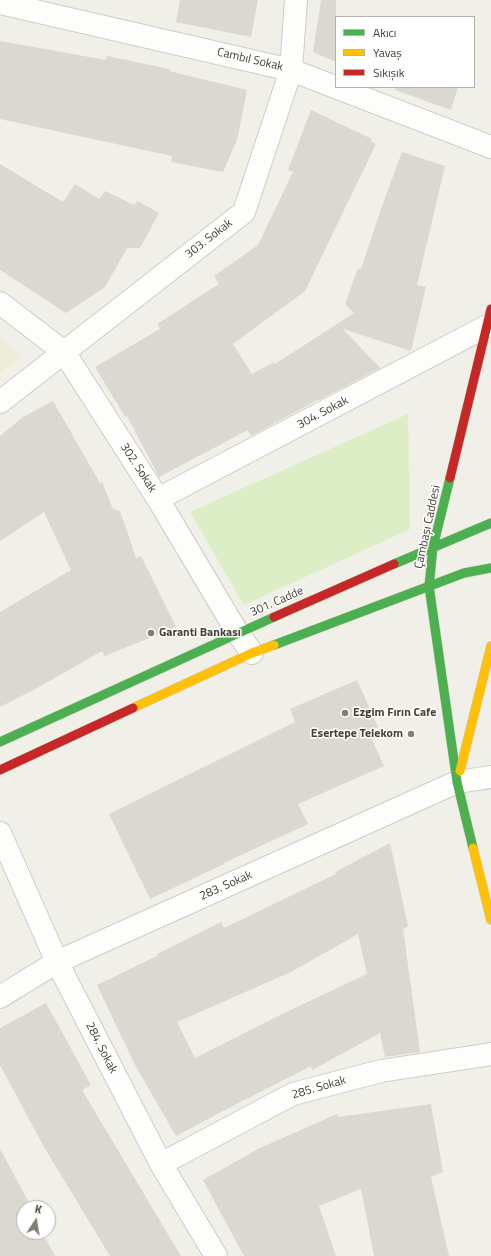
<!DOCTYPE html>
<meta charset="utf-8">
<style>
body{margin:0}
#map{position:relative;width:491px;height:1256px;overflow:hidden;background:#f0efe8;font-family:"Titillium Web",sans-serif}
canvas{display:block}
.legend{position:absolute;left:335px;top:16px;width:140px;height:72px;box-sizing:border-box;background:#fff;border:1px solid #b5b3ad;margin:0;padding:5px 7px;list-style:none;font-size:12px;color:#474133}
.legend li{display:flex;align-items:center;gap:8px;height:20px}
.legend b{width:20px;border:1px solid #b5b3ad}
.north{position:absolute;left:16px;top:1200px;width:40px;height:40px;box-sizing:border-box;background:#fff;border:1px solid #b5b3ad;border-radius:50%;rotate:12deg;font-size:11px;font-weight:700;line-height:16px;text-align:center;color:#474133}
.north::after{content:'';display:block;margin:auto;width:14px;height:18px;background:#827e72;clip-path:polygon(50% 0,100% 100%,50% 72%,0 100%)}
</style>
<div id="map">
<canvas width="491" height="1256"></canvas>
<ul class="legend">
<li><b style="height:5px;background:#4caf50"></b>Akıcı</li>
<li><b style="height:5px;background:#ffc107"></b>Yavaş</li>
<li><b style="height:5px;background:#c62828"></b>Sıkışık</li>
</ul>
<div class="north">K</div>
</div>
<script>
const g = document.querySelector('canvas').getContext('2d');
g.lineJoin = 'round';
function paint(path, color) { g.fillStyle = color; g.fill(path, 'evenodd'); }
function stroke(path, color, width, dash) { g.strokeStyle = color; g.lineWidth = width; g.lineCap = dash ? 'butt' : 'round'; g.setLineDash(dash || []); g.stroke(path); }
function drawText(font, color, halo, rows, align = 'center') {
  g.font = font + ' "Titillium Web",sans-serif'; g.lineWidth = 3; g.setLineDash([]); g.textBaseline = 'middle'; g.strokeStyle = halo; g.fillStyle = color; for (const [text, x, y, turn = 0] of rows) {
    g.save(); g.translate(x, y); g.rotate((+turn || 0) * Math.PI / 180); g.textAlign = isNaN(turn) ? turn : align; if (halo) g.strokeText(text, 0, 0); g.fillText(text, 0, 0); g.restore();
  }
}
paint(new Path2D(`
 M0 338 22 355 0 373Z`), '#efebd9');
paint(new Path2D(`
 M408 414 410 529 244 605 190 512Z`), '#dbeec5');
paint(new Path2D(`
 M180 0H258L251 37 176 22Z
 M321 0H336V62L313 52Z
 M0 41 106 60 107 56 169 69V71L247 90 237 140 223 172 171 162 172 156 0 119Z
 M396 87H458L451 110 395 90Z
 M311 110 372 139 371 142 376 144 305 291 233 344 252 374 274 362 275 364 354 313 345 304 358 268 361 269 382 206 402 152 445 166 417 285 426 287 411 351 343 329 380 368 319 400V399L251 436 248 430 159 477 127 416 125 417 95 367 160 329 157 324 219 284 214 276 258 245 293 172 288 170Z
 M0 164 63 202 75 184 99 199 105 191 134 205 138 201 159 213 140 248H127L105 287 66 313 0 270Z
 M53 401 100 483 102 482 113 509 120 511 136 558 141 556 176 627 105 656 102 651 39 687 0 707V612L71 570 44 512 0 541V436L23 417Z
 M357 680 378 727 368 731 384 766 298 804 308 824 224 863V864L150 899 109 814 295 722 290 709Z
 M390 843 408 926 403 929 420 1052 385 1057 380 1033 312 1070 311 1066 221 1112 176 1136 135 1065 97 985 157 956V954L221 922 224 928 336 874 335 872ZM358 934 367 974 280 1015 195 1058 177 1022 291 972Z
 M46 1003 91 1085 82 1090 181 1256H110L44 1147 0 1065V1028Z
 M431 1104 443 1172 431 1177 449 1256H374L361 1189 319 1206 336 1256H244L203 1180 260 1148 337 1114 338 1117Z
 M0 1149 32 1208H24V1232H42L55 1256H0Z`), '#dad8d1');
const street = new Path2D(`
 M0 3 291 70 491 147
 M0 303 64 352 158 499 237 632 252 653
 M0 402 244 212 291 70 296 0
 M158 499 487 326
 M0 833 57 962 161 1164 216 1256
 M0 997 57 962 457 782 491 777
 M161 1164 293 1094 381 1071 491 1054`);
const fast = new Path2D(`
 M450 478 433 547 429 586 457 782 473 848
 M394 564 491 523
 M274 645 464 573 491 568
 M0 742 274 617`);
const slow = new Path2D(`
 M133 708 252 653 274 645
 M460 771 491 646
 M473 848 491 920`);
const jam = new Path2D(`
 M450 478 491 309
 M274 617 394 564
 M0 770 133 708`);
stroke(street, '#ceccc6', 24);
stroke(fast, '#d0cdbe', 10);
stroke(slow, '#d0cdbe', 10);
stroke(jam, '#d0cdbe', 10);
stroke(street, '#fdfdfc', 22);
stroke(fast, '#4caf50', 9);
stroke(slow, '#ffc107', 9);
stroke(jam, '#c62828', 9);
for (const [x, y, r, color] of [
 [151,633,4,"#827e72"],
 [345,713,4,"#827e72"],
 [411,734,4,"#827e72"]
]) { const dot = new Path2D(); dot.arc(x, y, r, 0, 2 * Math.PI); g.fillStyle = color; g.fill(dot); stroke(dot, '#fff', 1.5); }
drawText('12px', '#474133', '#fff', [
 ["Cambıl Sokak",250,60,13],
 ["303. Sokak",209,239,-38],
 ["304. Sokak",323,413,-28],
 ["302. Sokak",138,468,57],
 ["Çambaşı Caddesi",428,527,-78],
 ["301. Cadde",277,602,-24],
 ["283. Sokak",226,886,-24],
 ["284. Sokak",101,1048,63],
 ["285. Sokak",319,1088,-16]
]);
drawText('bold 12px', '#474133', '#fff', [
 ["Garanti Bankası",159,633],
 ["Ezgim Fırın Cafe",353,713],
 ["Esertepe Telekom",403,734,"right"]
], 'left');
</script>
